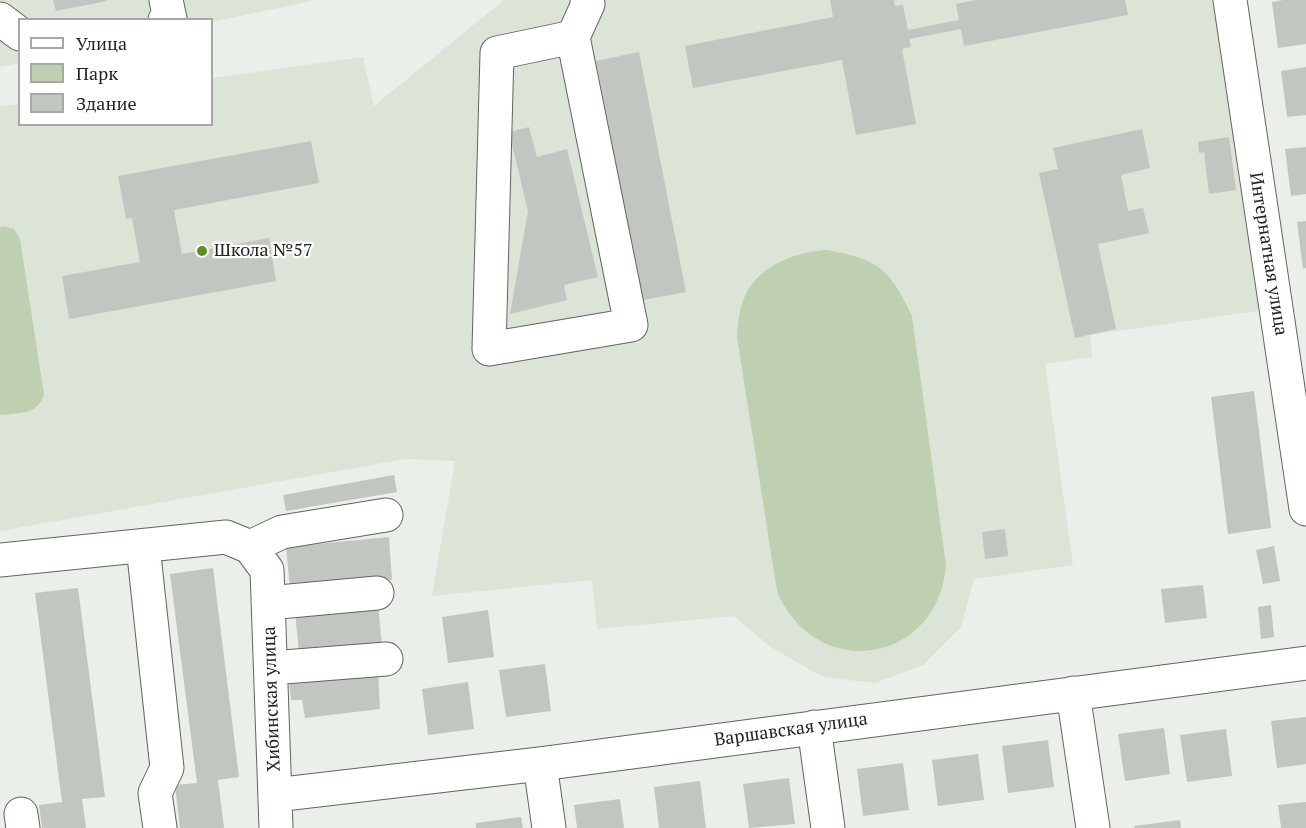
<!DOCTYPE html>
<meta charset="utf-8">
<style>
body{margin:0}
#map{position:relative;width:1306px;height:828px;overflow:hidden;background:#ebefe9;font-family:"PT Serif",serif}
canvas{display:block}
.legend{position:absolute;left:18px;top:18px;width:195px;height:108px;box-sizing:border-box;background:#fff;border:2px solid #a7a7a7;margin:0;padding:8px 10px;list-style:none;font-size:18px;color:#232422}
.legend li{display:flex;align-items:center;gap:12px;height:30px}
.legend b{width:30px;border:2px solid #a7a7a7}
</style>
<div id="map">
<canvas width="1306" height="828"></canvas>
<ul class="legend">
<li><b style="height:8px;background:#fff"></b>Улица</li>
<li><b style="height:16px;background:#bed0b0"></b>Парк</li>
<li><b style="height:16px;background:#c2c6c0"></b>Здание</li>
</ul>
</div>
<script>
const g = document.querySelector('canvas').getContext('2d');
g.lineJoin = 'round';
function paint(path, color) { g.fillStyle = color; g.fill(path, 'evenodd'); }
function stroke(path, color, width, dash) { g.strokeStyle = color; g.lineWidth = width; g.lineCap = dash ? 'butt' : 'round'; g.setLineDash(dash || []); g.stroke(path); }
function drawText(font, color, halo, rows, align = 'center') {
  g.font = font + ' "PT Serif",serif'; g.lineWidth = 4.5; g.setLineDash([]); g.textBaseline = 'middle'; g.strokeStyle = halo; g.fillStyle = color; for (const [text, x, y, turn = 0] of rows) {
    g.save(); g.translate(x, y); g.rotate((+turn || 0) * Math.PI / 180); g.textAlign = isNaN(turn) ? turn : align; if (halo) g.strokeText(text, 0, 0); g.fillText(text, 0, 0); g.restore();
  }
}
paint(new Path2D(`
 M0 0H316L212 22V20H20L19 63 0 67Z
 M504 0H1220L1264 310 1090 335 1092 357 1045 364 1073 565 974 579 961 627 923 665 875 683 823 677 772 648 734 616 597 629 592 580 432 596 455 461 406 459 0 531V106L19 104 20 124H212V78L363 57 374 106Z`), '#dce3d7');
paint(new Path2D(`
 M3 226 14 229 20 239 44 395C37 415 19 413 0 415V227Z
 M826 250C879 259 890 269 912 316L946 565C938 665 815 683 777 591L737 337C738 323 739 309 745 296 759 265 796 252 826 250Z`), '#bed0b0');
paint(new Path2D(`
 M53 0H107V1L56 11Z
 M830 0H894L895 6 903 5 908 30 959 20 956 4 976 0H1125L1128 15 964 46 961 29 909 39 911 47 902 49 916 124 856 135 842 60 693 88 685 46 833 17Z
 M1283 0H1306V44L1278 48 1272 2Z
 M639 52 686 292 643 300 596 61Z
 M1306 67V115L1287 117 1281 71Z
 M529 127 537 157 567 149 598 277 564 285 567 300 510 314 528 211 509 132Z
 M1142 129 1150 168 1121 175 1128 211 1143 208 1149 233 1098 244 1116 329 1075 338 1039 173 1058 169 1053 148Z
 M1229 137 1236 190 1209 194 1204 152 1199 153 1198 142Z
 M311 141 319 183 174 210 182 254 269 238 276 281 69 319 62 276 140 262 132 218 126 219 118 176Z
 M1306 147V194L1291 196 1285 149Z
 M1306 221V268L1303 269 1297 222Z
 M1254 391 1271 528 1228 534 1211 397Z
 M394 475 397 492 286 511 283 495Z
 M1005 529 1008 556 985 559 982 532Z
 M389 537 392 580 290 589 286 547Z
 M1274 546 1280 581 1263 584 1256 550Z
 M213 568 239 777 218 780 224 828H180L175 785 197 783 170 574Z
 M1203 585 1207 618 1165 623 1161 589Z
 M78 588 105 797 82 799 86 828H42L39 805 62 802 35 593Z
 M378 604 382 645 299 653 295 612Z
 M1271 605 1274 637 1261 639 1258 607Z
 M488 610 494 657 448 663 442 617Z
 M545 664 551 711 506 717 499 670Z
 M378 670 380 709 305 718 302 700H291L289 681Z
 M468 682 474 729 428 735 422 689Z
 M1306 717V764L1277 768 1271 721Z
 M1164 728 1170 774 1125 781 1118 734Z
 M1226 729 1232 776 1187 782 1180 735Z
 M1048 740 1054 787 1008 793 1002 746Z
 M978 754 984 800 938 806 932 760Z
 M903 763 909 810 863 816 857 769Z
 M789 778 795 824 749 828 743 784Z
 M700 781 706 828H659L654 787Z
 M620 799 624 828H577L574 805Z
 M1306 802V828H1281L1278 805Z
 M521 817 523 828H476V823Z
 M1180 820 1181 828H1135L1134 826Z`), '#c2c6c0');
const minor = new Path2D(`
 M1230 0 1306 509
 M0 19 20 34
 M165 20 170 19 166 0
 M573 37 497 53 489 349 631 325 573 37 588 4 587 0
 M143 546 167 768 155 793 160 828
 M250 547 282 532 386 515
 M0 560 226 537 250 547 267 570 276 828
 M268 603 377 593
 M271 668 386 659
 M1073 693 1093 828
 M814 727 828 828
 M540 764 549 828
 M275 795 540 764 1306 663
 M21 814 23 828`);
stroke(minor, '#61645f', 35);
stroke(minor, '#fff', 33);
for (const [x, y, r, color] of [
 [202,251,6,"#5c8e25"]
]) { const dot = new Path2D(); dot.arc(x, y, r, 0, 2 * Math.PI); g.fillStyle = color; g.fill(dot); stroke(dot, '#fff', 2); }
drawText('18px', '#232422', '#fff', [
 ["Школа №57",214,251]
], 'left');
drawText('18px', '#232422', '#fff', [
 ["Интернатная улица",1268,254,81],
 ["Хибинская улица",272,699,-92],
 ["Варшавская улица",791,730,-8]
]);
</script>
